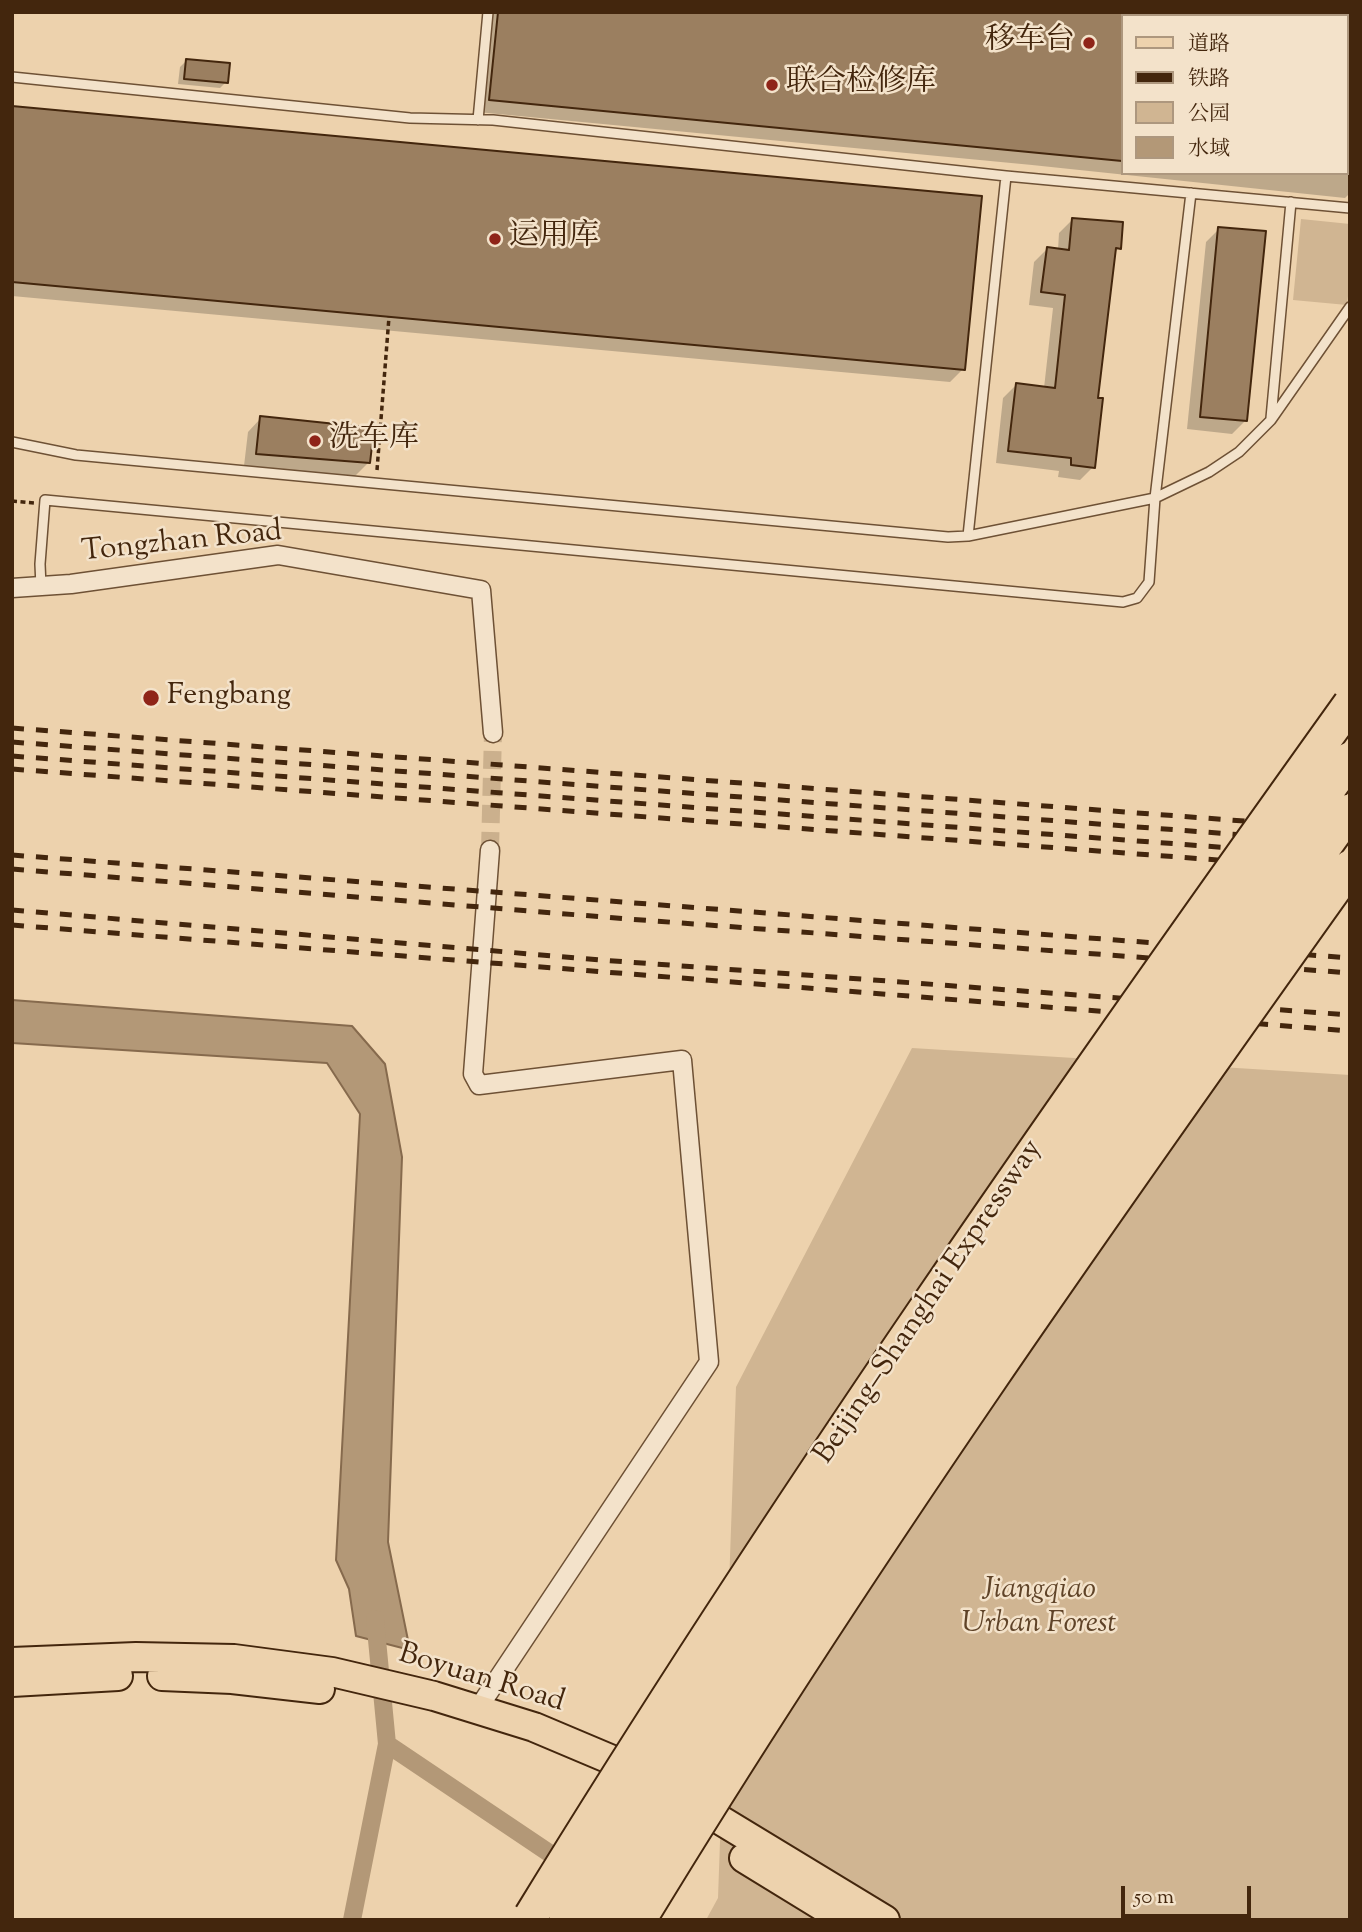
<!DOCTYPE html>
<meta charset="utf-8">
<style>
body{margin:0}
#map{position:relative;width:1362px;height:1932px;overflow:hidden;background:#edd2ad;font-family:"Sorts Mill Goudy","Noto Serif SC",serif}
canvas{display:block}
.frame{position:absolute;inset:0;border:14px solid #43260d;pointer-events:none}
.legend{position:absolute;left:1121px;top:14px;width:228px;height:161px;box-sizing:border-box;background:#f3e2ca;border:2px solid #ad977e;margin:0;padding:9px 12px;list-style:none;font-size:21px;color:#43260d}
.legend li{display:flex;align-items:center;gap:14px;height:35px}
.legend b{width:35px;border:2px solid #ad977e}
.scale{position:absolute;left:1121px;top:1886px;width:130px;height:32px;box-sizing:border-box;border:4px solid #43260d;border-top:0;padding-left:9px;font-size:21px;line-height:24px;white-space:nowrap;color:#43260d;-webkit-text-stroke:5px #f3e2ca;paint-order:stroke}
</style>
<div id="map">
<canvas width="1362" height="1932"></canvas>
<div class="frame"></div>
<ul class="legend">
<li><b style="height:9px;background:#edd2ad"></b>道路</li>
<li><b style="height:9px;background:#43260d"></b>铁路</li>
<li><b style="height:19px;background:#d0b592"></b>公园</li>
<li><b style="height:19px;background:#b39877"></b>水域</li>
</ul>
<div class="scale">50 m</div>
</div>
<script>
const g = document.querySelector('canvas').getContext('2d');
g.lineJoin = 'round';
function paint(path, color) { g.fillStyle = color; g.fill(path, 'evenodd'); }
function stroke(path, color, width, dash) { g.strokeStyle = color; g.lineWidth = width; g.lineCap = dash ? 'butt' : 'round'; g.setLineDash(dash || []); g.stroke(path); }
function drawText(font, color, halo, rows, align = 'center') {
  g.font = font + ' "Sorts Mill Goudy","Noto Serif SC",serif'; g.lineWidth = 5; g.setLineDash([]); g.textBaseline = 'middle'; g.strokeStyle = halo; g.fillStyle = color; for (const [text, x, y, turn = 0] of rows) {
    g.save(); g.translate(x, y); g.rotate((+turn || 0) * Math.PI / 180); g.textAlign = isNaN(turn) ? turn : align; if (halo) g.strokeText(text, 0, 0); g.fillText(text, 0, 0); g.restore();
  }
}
paint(new Path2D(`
 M1301 219 1350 224V278L1347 305 1293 300Z
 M912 1048 1350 1075V1920H706L718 1898 736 1387Z`), '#d0b592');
const water = new Path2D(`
 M12 1000 352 1026 385 1064 402 1157 388 1542 410 1650 356 1636 349 1589 336 1560 360 1114 327 1063 12 1043Z`);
paint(water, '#b39877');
stroke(water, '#866a4d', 2);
paint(new Path2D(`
 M487 12H1350V193L1345 198 1032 165 477 112ZM1122 16H1346V173H1122Z
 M186 61 226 82 220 88 178 84 180 67Z
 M12 107 963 369 950 382 12 296Z
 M1072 220 1119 248 1114 253 1096 399 1093 467 1080 480 1058 477 1059 471 996 463 1003 398 1016 385 1044 388 1053 308 1029 305 1034 262 1047 249 1058 250 1059 233Z
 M1219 229 1246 420 1232 434 1187 429 1206 242Z
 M261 418 368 463 355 476 244 466 248 432Z`), '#0003');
stroke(new Path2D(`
 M387 1744 570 1867
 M352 1920 387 1744 375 1619`), '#b39877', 18);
const building = new Path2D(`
 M498 12H1122V161L489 100Z
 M186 59 230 63 228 83 184 79Z
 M12 106 982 196 965 370 12 282Z
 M1072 218 1123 222 1121 249 1116 248 1098 398H1103L1095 468 1071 465V458L1008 451 1016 383 1055 388 1065 295 1041 292 1047 247 1069 250Z
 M1218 227 1266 231 1247 421 1200 417Z
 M260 416 374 428 370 463 256 454Z`);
paint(building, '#9b7f60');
stroke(building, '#43260d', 2);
stroke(new Path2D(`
 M490 850 493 733`), '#cbb08d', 18, [18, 9]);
const service = new Path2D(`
 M12 77 410 118 493 120 1006 176 1350 208
 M478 120 488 12
 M1271 418 1291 202
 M12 442 76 455 948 537 968 536 1155 498 1209 472 1239 452 1271 420 1350 307
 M968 536 1006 176
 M41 587 40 564 45 500 1123 602 1137 598 1149 582 1155 498 1191 193`);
const minor = new Path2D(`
 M12 588 71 584 278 555 481 590 493 733
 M477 1710 709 1362 682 1060 479 1085 473 1074 490 850`);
const primary = new Path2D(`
 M12 1662 136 1657 234 1659 332 1672 434 1696 534 1727 643 1773
 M162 1676 232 1679 320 1689
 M12 1682 118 1676
 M689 1801 885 1920
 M744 1858 845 1920`);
stroke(service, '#6e5135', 12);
stroke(minor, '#6e5135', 21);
stroke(primary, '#43260d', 32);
stroke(new Path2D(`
 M377 470 389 317
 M12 501 35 503`), '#43260d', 3.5, [5, 3.5]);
stroke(service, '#f3e2ca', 9);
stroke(minor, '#f3e2ca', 18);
stroke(primary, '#edd2ad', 28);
stroke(new Path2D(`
 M12 728 1350 829
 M12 742 1350 843
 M12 756 1350 857
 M12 769 1350 870
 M12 855 1350 958
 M12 869 628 919 1350 973
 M12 910 601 960 1350 1015
 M12 925 1350 1031`), '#43260d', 5, [12, 12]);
const motorwayBridge = new Path2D(`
 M531 1916C786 1500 1066 1101 1350 704
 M566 1920C661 1766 757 1613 858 1463 1018 1226 1183 992 1350 759
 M603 1920C837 1540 1090 1174 1350 811
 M639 1920C859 1558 1104 1212 1350 867`);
stroke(motorwayBridge, '#43260d', 37, []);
stroke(motorwayBridge, '#edd2ad', 33);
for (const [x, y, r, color] of [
 [1089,43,7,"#8f2418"],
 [772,85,7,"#8f2418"],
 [495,239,7,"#8f2418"],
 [315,441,7,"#8f2418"],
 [151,698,9,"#8f2418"]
]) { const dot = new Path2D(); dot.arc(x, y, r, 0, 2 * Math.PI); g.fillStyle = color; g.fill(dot); stroke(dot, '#f3e2ca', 2.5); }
drawText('30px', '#43260d', '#f3e2ca', [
 ["移车台",1075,43,"right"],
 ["联合检修库",786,85],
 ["运用库",509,239],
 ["洗车库",329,441],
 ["Fengbang",167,698]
], 'left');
drawText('30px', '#43260d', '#f3e2ca', [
 ["Tongzhan Road",182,544,-6],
 ["Beijing–Shanghai Expressway",930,1303,-56],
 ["Boyuan Road",481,1680,17]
]);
drawText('italic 30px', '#5f4328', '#f3e2ca', [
 ["Jiangqiao",1039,1592],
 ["Urban Forest",1039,1626]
]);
</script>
